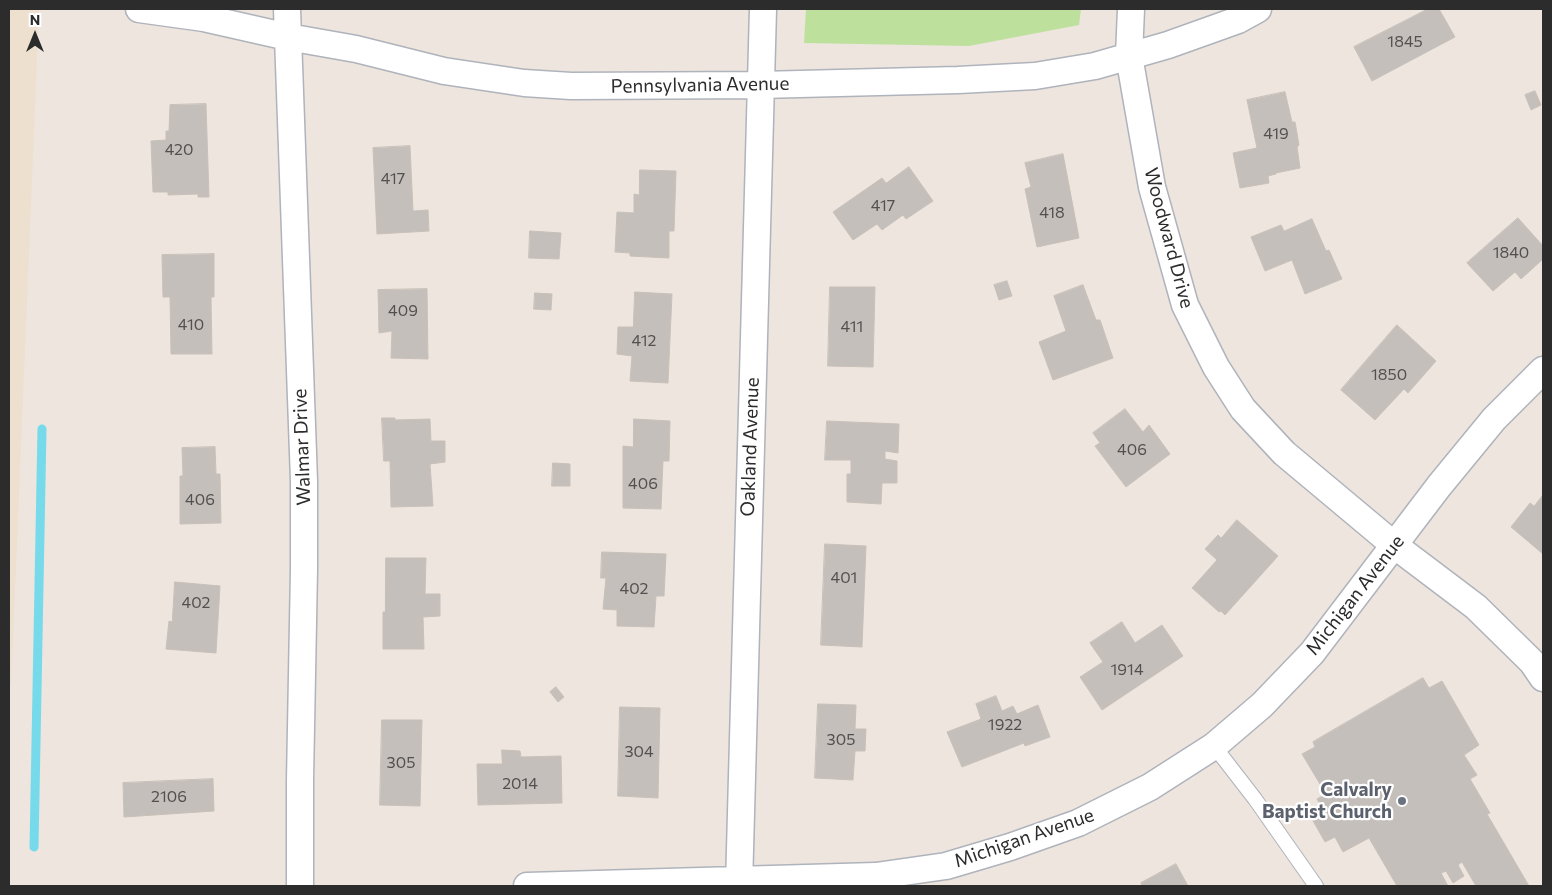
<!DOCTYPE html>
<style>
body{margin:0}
#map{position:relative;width:1552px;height:895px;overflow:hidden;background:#ede5de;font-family:Commissioner,sans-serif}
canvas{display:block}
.frame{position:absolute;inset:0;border:10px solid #2c2c2c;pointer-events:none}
.north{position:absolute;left:10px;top:10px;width:50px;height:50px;-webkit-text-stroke:4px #fff;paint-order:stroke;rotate:0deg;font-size:14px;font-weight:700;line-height:20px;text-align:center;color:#2c2c2c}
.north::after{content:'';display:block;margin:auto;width:18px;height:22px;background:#2c2c2c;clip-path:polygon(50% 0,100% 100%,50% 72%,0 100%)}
</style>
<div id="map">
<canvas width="1552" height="895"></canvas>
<div class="frame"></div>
<div class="north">N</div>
</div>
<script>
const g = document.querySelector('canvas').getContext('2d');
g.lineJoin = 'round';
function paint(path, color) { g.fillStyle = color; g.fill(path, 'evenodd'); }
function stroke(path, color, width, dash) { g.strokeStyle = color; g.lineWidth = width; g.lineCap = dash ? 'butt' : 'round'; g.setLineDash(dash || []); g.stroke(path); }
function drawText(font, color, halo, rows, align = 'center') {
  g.font = font + ' Commissioner,sans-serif'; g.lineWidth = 4.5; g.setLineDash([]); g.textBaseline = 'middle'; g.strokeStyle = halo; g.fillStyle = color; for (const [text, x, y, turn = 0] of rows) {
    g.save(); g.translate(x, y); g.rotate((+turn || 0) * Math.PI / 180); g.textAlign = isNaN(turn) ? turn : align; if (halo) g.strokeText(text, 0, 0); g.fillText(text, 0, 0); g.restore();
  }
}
paint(new Path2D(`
 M9 9H39L11 685H9Z`), '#ede0cf');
paint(new Path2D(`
 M806 9H1081L1079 25 969 46 804 43Z`), '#bde19d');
stroke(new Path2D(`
 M34 847 42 429`), '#76daeb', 9);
const building = new Path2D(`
 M1428 9H1439L1455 37 1372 81 1354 47Z
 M1535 91 1541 105 1531 110 1525 95Z
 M1285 92 1292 122H1295L1299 145 1297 147 1300 168 1276 173V174L1268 176 1269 183 1240 188 1233 153 1257 148 1247 100Z
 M206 104 209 197H198V194L168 195V192H153L151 141 166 140V131H169L170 105Z
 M410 146 413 211 428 210 429 231 377 234 373 148Z
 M1063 154 1079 238 1037 247 1025 189 1031 187 1025 163Z
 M909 167 933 201 906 219 903 215 882 230 877 224 853 240 833 212 882 178 886 183Z
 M640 170 676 171 674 231H669V258L630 256V253L615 252 617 212 634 213V194L639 195Z
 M1518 218 1543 246V259L1521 279 1515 272 1493 291 1467 263Z
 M1312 219 1326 251 1329 250 1342 279 1305 294 1292 260 1265 271 1251 237 1281 225 1284 231Z
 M530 231 561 233 559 259 529 258Z
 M214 254V297H211L212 354H171L170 297H163L162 255Z
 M1007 281 1012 296 999 300 994 285Z
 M1083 285 1096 320H1100L1113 358 1053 380 1039 342 1066 331 1054 296Z
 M830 287H875L873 367 828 366Z
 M427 289 428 359 391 358 392 331 379 333 378 290Z
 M635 292 672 294 668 383 630 381 632 356 617 354 618 327H633Z
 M535 293 552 294 551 310 534 309Z
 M1397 325 1436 361 1408 393 1404 389 1375 420 1341 390Z
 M1125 409 1143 432 1149 425 1170 454 1126 487 1095 446 1100 443 1093 433Z
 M382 418H395V420L430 419 431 441H445V462L430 464 433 506 391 507 390 461H384Z
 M634 419 670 421 669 461H663L661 509 623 508V446L633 447Z
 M827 421 899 424 898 453 885 451V459L897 461V483H882L881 504 847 502V474H851V460H825Z
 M215 447 216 474H220L221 523 180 524V476H183L182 448Z
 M553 463 570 464V486H552Z
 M1543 495V554L1511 527 1530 503 1534 506Z
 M1237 520 1278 556 1225 615 1221 611 1219 612 1192 588 1217 560 1205 549 1218 535 1221 538Z
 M825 544 866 546 862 647 821 645Z
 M602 552 666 554 664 596H656L654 627 617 626V610L603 609 606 578H601Z
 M386 558H426L425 594H440V616L423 617 424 649H383V612H385Z
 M175 582 220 586 216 653 166 649 169 621 172 622Z
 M1122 622 1135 643 1162 625 1183 656 1102 710 1080 677 1103 662 1090 643Z
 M1423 678 1429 688 1442 681 1479 745 1464 755 1477 775 1470 779 1490 813 1487 814 1529 886H1476L1462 862 1458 865 1464 876 1453 883 1446 871 1441 873 1448 886H1397L1369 838 1343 852 1335 837 1325 842 1312 819 1324 812 1317 799 1326 794 1302 754 1315 747 1313 742Z
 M556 687 564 697 558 702 550 692Z
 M996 696 1002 711 1013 706 1017 714 1038 705 1050 737 1025 746 1024 743 962 767 947 732 981 719 976 704Z
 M818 704 856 705 855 729H866L865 751H855L853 780 815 778Z
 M620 707 660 708 658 798 618 796Z
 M382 720H422L420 806 380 805Z
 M502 750 520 751 521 757 561 756 562 803 478 805 477 764H502Z
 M213 779 214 811 124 817 123 783Z
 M1176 864 1188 886H1142L1141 883Z`);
paint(building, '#c5bfbb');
stroke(building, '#c8c0b8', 1);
const service = new Path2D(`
 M1214 746 1255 799 1316 886`);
const minor = new Path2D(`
 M139 9 204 18 288 37 356 49 444 71 524 83 571 86 760 85 958 80 1035 76 1095 66 1168 45 1238 20 1258 9
 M287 9 304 481V569L300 780V886
 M1131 9 1129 56 1152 187 1185 305 1216 367 1243 409 1284 453 1394 545 1476 607 1532 662 1543 678
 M527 886 876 876 946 866 1010 847 1078 823 1150 787 1214 746 1262 705 1312 653 1439 486 1494 419 1543 370
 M739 886 763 9`);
stroke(service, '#afb3bb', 16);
stroke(minor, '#afb3bb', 29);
stroke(service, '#fff', 14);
stroke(minor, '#fff', 26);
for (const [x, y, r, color] of [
 [1402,801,5,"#6b7280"]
]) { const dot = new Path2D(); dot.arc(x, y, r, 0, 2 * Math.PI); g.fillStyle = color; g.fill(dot); stroke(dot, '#fff', 2); }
drawText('16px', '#525150', null, [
 ["1845",1405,42],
 ["419",1276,134],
 ["420",179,150],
 ["417",393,179],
 ["417",883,206],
 ["418",1052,213],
 ["1840",1511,253],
 ["409",403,311],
 ["410",191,325],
 ["411",852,327],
 ["412",644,341],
 ["1850",1389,375],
 ["406",1132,450],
 ["406",643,484],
 ["406",200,500],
 ["401",844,578],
 ["402",634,589],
 ["402",196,603],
 ["1914",1127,670],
 ["1922",1005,725],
 ["305",841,740],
 ["304",639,752],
 ["305",401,763],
 ["2014",520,784],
 ["2106",169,797]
]);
drawText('19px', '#2c2c2c', '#fff', [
 ["Pennsylvania Avenue",700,85,-1],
 ["Woodward Drive",1169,238,75],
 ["Walmar Drive",302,447,-92],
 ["Oakland Avenue",750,447,-88],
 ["Michigan Avenue",1355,595,-52],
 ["Michigan Avenue",1024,838,-19]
]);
drawText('bold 19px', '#5b616d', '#fff', [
 ["Calvalry",1392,790],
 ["Baptist Church",1392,812]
], 'right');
</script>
